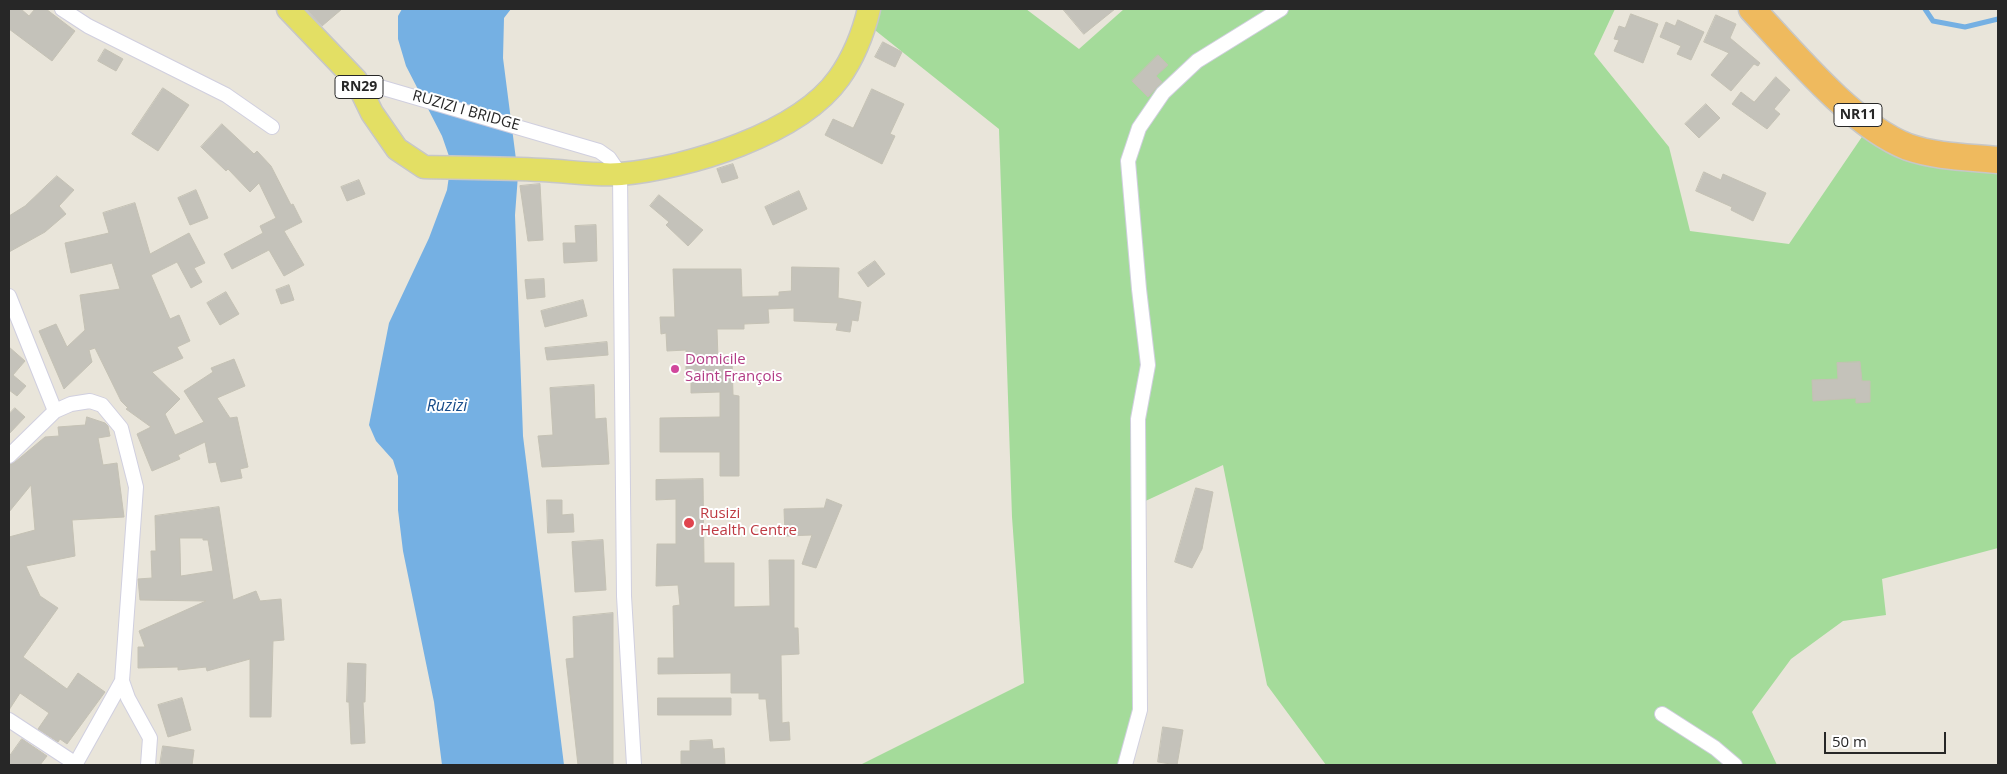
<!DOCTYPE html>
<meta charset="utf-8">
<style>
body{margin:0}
#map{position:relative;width:2007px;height:774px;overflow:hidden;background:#e9e5da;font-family:"Open Sans",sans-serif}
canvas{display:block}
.frame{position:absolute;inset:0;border:10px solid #272727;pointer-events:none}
.scale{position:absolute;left:1824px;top:732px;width:122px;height:22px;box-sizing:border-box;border:2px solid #272727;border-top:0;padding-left:6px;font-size:15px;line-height:18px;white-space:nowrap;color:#272727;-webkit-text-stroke:4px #fff;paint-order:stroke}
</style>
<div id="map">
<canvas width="2007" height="774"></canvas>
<div class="frame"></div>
<div class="scale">50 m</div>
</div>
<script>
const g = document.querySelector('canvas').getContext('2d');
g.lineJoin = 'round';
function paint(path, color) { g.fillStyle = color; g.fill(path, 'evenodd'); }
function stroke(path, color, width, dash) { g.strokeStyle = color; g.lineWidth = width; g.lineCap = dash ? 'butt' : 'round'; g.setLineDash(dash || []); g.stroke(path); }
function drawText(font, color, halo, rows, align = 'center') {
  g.font = font + ' "Open Sans",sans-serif'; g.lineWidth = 4; g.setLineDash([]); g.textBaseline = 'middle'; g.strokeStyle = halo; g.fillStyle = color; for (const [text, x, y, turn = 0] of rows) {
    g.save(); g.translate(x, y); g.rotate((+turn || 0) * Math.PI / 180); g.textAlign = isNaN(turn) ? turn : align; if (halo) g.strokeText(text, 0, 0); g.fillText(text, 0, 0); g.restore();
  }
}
paint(new Path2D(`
 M869 9H1026L1079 49 1124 9H1615L1594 54 1669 147 1690 231 1789 244 1870 125 1998 160V548L1882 579 1886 615 1843 621 1791 659 1752 712 1777 765H1326L1267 685 1223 465 1139 504 1141 673 1125 765H860L1024 683 1012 517 999 129 866 23Z`), '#a4db9a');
paint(new Path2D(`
 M402 9H511L504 18 503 58 518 175 515 215 523 436 564 765H442L434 702 403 551 398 510V476L393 460 376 441 369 425 389 323 429 238 447 190 451 162 442 136 406 66 398 39V16Z`), '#75b0e3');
stroke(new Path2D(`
 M1925 9 1933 21 1965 27 1998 19`), '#75b0e3', 5);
const building = new Path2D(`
 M9 9H21L29 16 35 9H46L75 31 52 61 9 29Z
 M306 9H342L322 26Z
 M1063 9H1115L1084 34Z
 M1631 14 1658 24 1643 63 1614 51 1619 40 1614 39 1619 26 1625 28Z
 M1716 15 1736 24 1730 38 1760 63 1758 66 1754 64 1731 91 1711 75 1729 53 1704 42Z
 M1678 20 1704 32 1691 60 1677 54 1681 46 1660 37 1666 22 1675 26Z
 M883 42 902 52 895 67 875 57Z
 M105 49 123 59 116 71 98 61Z
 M1158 55 1168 65 1156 76 1162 82 1148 97 1132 81Z
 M1776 77 1790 90 1774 109 1780 114 1767 129 1732 104 1741 92 1754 102Z
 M163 88 189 105 158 151 132 134Z
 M872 89 904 104 890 134 895 136 882 164 825 135 833 119 853 128Z
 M1706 104 1720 118 1699 138 1685 124Z
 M222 124 254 154 257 151 271 166 291 205 293 204 302 222 284 231 304 265 284 276 269 250 232 269 224 254 263 233 260 226 276 218 259 183 250 192 228 169 226 171 201 147Z
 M733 164 738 178 722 183 717 169Z
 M1704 172 1721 180 1723 174 1766 193 1753 221 1731 210 1732 207 1696 191Z
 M57 176 74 190 59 206 66 214 45 232 9 252V216L25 206Z
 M359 180 365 194 347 201 341 187Z
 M540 184 543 240 528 241 520 186Z
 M196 190 208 218 190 225 178 198Z
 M799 191 807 209 773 225 765 207Z
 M659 195 703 230 688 246 666 225 669 222 650 206Z
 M135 203 150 254 189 233 205 263 194 268 202 282 191 288 177 262 151 275 170 319 179 315 190 341 177 347 183 358 152 372 180 399 165 414 175 435 204 422 184 391 213 372 211 368 234 359 245 386 217 398 230 418 237 417 248 467 240 469 242 478 221 482 216 462 209 463 205 442 178 455 180 459 152 471 137 434 151 427 126 409 128 408 121 401 95 348 89 350 92 362 64 389 39 331 56 324 67 347 85 330 80 295 120 289 112 263 71 273 65 243 109 233 103 213Z
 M596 225 597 261 564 263 563 243H576L575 226Z
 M875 261 885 274 868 287 858 273Z
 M792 267 839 268 838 298 861 302 858 321 852 320 850 332 836 330 838 323 794 321V308L768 309 769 323 744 324V329H717L718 359H732L733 395 739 396V476H720V452H660V418L720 417V392L691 393V377H686V350L667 351 666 333 661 334 660 317H675L673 269H741L742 297 779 296V292L791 291Z
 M544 279 545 297 527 299 525 280Z
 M289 285 294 300 281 304 276 290Z
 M226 292 239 314 220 325 207 303Z
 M583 300 587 316 545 327 541 311Z
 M607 342 608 355 547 360 545 348Z
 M9 347 25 361 13 375 26 386 17 396 9 390Z
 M1860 362 1862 381H1870V402L1856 403V398L1813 401 1812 380 1838 379 1837 363Z
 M594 385 595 419 606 418 609 464 542 467 538 436 553 435 550 388Z
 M15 408 25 417 9 434V414Z
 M87 417 105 423 108 426 110 436 98 438 103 465 117 463 124 517 72 520 75 556 26 566 40 596 58 608 23 657 67 689 78 673 105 692 67 744 60 739 58 742 38 729 49 713 20 693 9 710V537L35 530 31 485 9 512V465L15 462 45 437 59 436 58 427 85 425Z
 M703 479 704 563H734V607L770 606 769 560H794V628H798L799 654 781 655 782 723 789 722 790 740 770 741 766 699H759V693H731V673L658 674V658H674L673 606 680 605 678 585 656 586 657 544H676V499L656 500V480Z
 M1196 488 1213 492 1202 549 1192 568 1175 562Z
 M827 499 842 505 816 568 802 564 812 535 785 536 784 509 824 508Z
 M547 500H562V515L573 514 574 532 548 533Z
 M219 507 233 600 256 591 260 601 281 599 284 640 273 641 271 717H250V659L207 671 206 667 178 670V667L138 668V647H145L139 631 206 601 140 600 138 579 152 578 151 551H156L155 516ZM180 538H203V540H208L213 571 181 576Z
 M603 540 606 590 575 592 572 542Z
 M613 613V765H578L566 659 574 658 573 617Z
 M348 663 366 664 365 702H363L365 743 351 744 349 702H347Z
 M182 698 191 730 168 737 158 705Z
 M658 698H731V715H658Z
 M1163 727 1183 730 1177 765 1158 762Z
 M22 739 47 756 40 765H9V757Z
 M712 740 713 749 724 748 725 765H681V751H690V741Z
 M163 746 194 750 192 765H160Z`);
paint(building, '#c4c2ba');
stroke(building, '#c4c1b4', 1);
const street = new Path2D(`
 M62 9 88 26 226 95 272 127
 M356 80 599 151 609 158 620 174 624 596 634 765
 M9 296 55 411
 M9 456 55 411 71 404 90 401 102 405 121 428 136 487 122 681 75 765
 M122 681 128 698 150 738 148 765
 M1662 714 1715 748 1735 765
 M9 720 76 764
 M1125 765 1140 710 1138 419 1148 365 1139 289 1128 161 1139 128 1163 93 1197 61 1281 9`);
const primary = new Path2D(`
 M288 9 356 80 372 113 397 149 424 167C463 168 503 168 542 170 567 171 596 176 621 174 688 168 799 134 839 78 854 57 863 34 869 9`);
const highway = new Path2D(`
 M1752 9C1792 52 1853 126 1908 147 1937 157 1968 157 1998 160`);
stroke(street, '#d0cfdf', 16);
stroke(primary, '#c7c7c7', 25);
stroke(highway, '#c7c7c7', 29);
stroke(street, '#fff', 14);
stroke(primary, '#e3df64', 22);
stroke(highway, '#efba5e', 26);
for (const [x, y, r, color] of [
 [675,369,5,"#d1479c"],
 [689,523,6,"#e0444e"]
]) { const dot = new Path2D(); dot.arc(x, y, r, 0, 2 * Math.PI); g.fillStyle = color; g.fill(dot); stroke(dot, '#fff', 2); }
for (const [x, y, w] of [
 [359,87,48],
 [1858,115,48]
]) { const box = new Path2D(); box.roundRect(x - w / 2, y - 11.5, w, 23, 4); g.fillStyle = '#fff'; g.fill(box); stroke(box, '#272727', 1); }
drawText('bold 14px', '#272727', null, [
 ["RN29",359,87],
 ["NR11",1858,115]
]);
drawText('15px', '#272727', '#fff', [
 ["RUZIZI I BRIDGE",466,111,16]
]);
drawText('15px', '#b23c85', '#fff', [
 ["Domicile",685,360],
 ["Saint François",685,377]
], 'left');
drawText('15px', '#be3a42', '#fff', [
 ["Rusizi",700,514],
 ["Health Centre",700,531]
], 'left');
drawText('italic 16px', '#184c8a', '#fff', [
 ["Ruzizi",447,406]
]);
</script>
